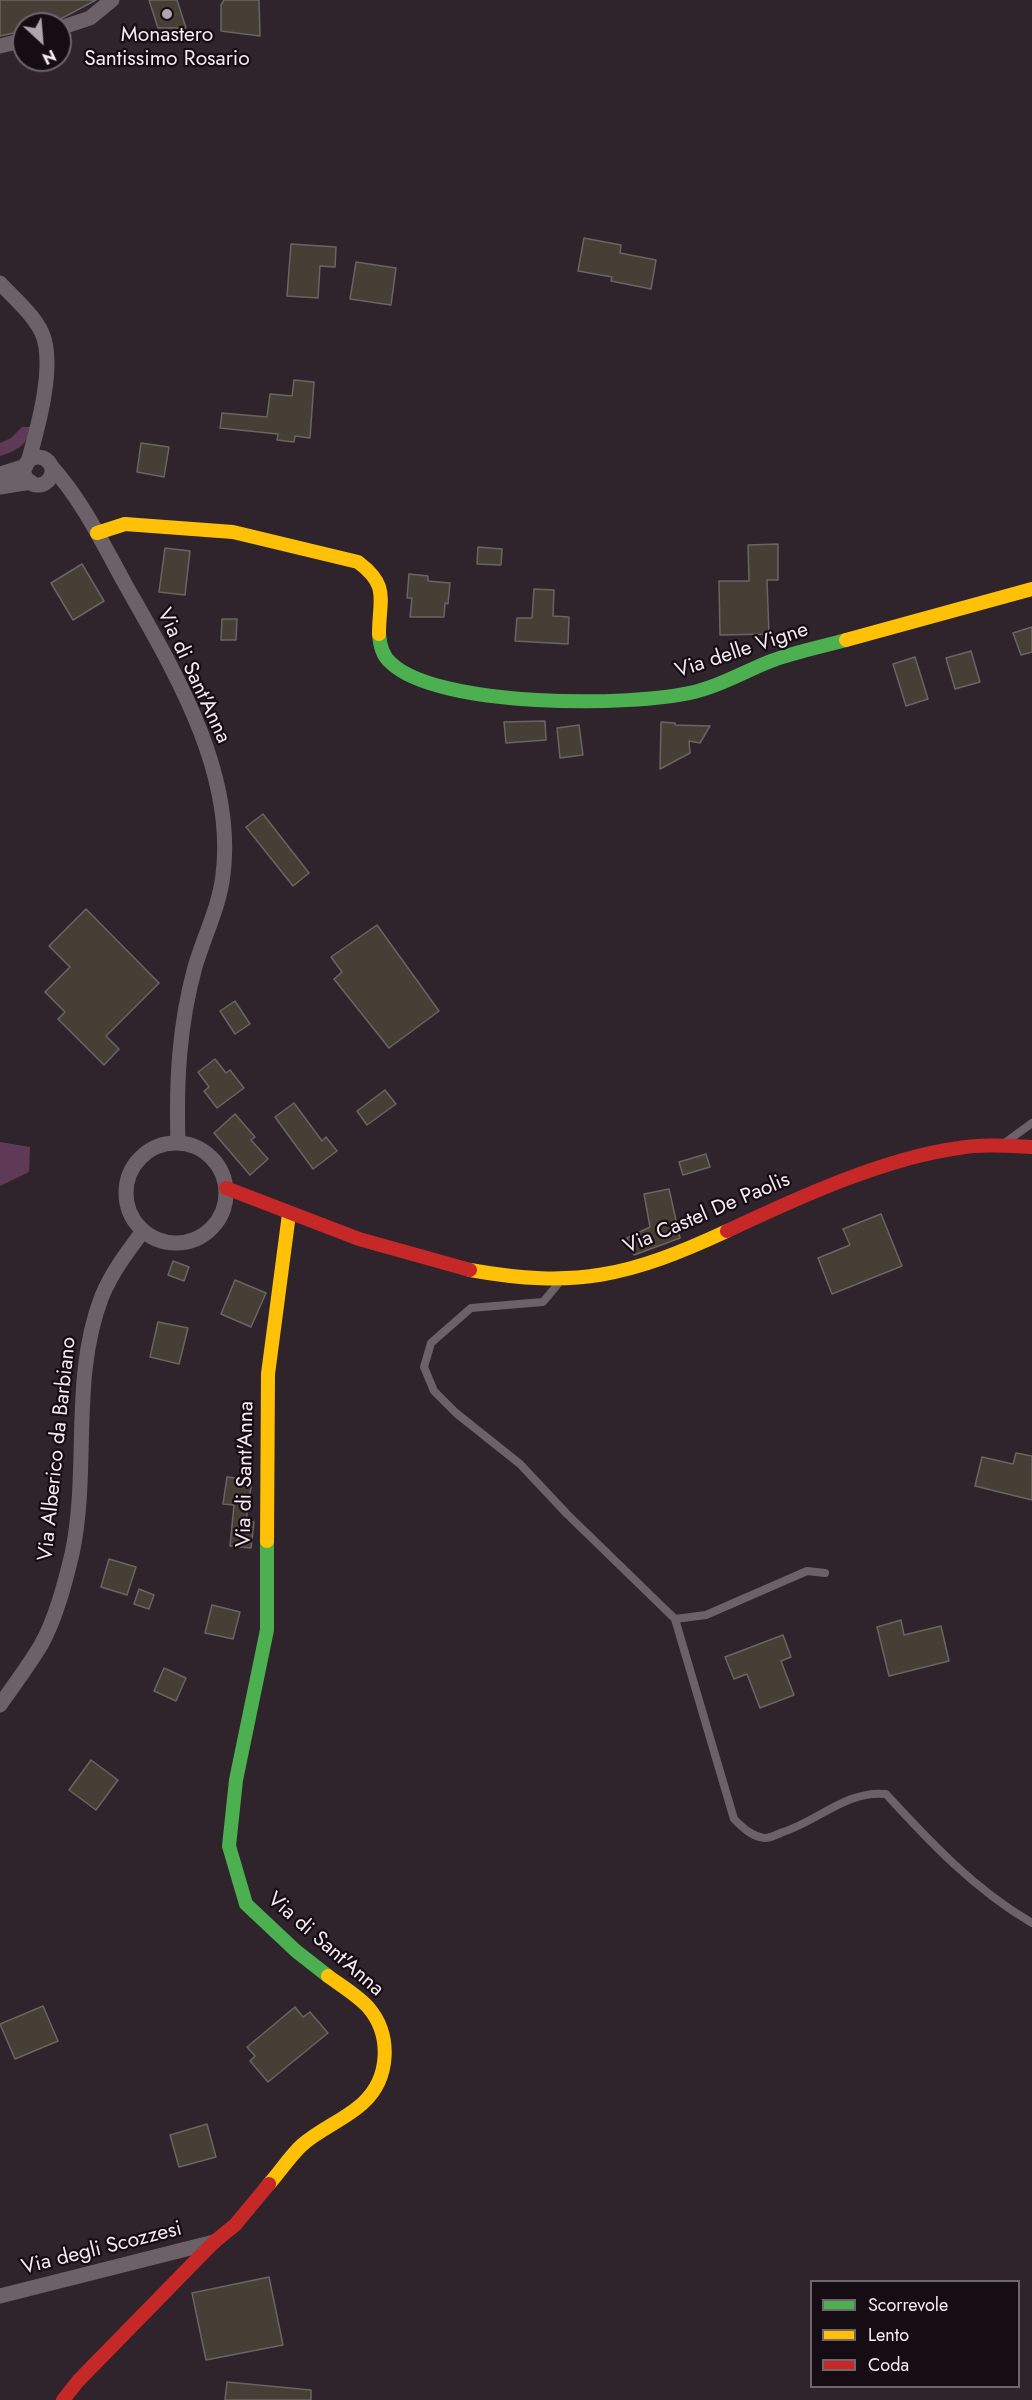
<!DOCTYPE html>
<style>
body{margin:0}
#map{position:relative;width:1032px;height:2400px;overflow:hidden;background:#2f242c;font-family:Jost,sans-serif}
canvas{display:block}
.legend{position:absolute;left:810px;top:2280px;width:210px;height:108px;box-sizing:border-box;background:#150d13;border:2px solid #6f656d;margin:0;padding:8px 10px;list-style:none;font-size:18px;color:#f7eaf3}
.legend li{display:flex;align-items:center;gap:12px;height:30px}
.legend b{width:30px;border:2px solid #6f656d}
.north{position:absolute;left:12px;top:12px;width:60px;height:60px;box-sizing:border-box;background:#150d13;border:2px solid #6f656d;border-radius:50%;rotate:154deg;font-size:16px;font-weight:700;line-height:24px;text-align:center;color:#f7eaf3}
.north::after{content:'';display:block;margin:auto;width:21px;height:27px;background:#b1a5ad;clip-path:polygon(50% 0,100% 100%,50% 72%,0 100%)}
</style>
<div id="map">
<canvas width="1032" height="2400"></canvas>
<ul class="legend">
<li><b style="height:8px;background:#4caf50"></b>Scorrevole</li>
<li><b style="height:8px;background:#ffc107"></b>Lento</li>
<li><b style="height:8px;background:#c62828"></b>Coda</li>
</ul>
<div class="north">N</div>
</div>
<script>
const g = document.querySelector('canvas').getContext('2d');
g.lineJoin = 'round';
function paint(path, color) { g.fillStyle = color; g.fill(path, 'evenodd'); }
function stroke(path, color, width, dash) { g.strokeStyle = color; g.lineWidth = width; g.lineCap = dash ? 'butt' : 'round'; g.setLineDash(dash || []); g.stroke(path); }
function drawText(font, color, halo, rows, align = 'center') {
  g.font = font + ' Jost,sans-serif'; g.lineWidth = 4.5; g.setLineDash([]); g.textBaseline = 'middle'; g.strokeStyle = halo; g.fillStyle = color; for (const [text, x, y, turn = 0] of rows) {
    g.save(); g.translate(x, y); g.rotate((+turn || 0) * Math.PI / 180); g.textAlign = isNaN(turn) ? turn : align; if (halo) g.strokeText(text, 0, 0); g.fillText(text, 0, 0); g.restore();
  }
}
paint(new Path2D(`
 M22 427H32C27 445 17 451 0 456V443L11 438Z
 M0 1142 30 1147 29 1172 0 1186Z`), '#5f3a56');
const building = new Path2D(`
 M0 0H96L51 24H24V31L0 36Z
 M149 0H177L186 28H158Z
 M224 0H259L260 36 221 31V5Z
 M584 238 621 245 620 253 656 260 651 289 611 281 612 277 578 271Z
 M291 244 336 247 335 267 320 266 318 298 287 296Z
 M356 262 396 268 391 305 350 299Z
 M294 380 314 382 310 438 295 436 294 442 277 440 278 434 220 428 222 413 267 417 270 394 292 396Z
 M141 443 169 447 164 477 137 472Z
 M778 544V580H767L769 634 720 635 719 581H749L748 545Z
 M478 547 502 549 501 565 477 564Z
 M165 548 190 551 185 595 159 592Z
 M82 564 104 601 73 620 51 583Z
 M409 574 428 576V581L450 583 448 604 445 603 444 617H410L412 598H407Z
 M534 589 554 590 553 616 569 617 568 644 515 641 517 618H532Z
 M222 619H237L236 640H221Z
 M1032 627V652L1021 655 1013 633Z
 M971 651 980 682 955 689 946 658Z
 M915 657 928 699 906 706 893 664Z
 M545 721 546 740 506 743 504 722Z
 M661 722 675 723V725L710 726 700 743 689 741 690 753 660 769Z
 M579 725 583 755 560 758 557 728Z
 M263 814 309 873 293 886 246 827Z
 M86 909 159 983 106 1036 119 1049 104 1065 58 1019 65 1012 45 992 70 967 49 946Z
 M377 925 439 1011 389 1048 334 979 342 972 331 957Z
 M235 1001 250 1024 235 1034 220 1011Z
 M215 1059 226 1073 230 1070 244 1088 217 1108 204 1091 209 1087 198 1072Z
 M385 1090 396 1104 367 1125 357 1111Z
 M294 1103 322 1141 326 1137 337 1151 313 1169 275 1117Z
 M235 1114 255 1137 251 1140 268 1159 250 1175 214 1133Z
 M706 1154 710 1167 683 1175 679 1162Z
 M669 1189 680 1238 634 1255 627 1238 650 1227 644 1194Z
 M881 1214 902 1266 832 1294 818 1258 850 1245 843 1229Z
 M173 1261 189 1267 184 1281 168 1275Z
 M235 1280 266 1293 251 1327 221 1314Z
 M158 1322 188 1328 179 1364 150 1357Z
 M1016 1453 1032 1456V1500L975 1486 982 1457 1013 1464Z
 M227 1477 252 1480 246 1521 254 1522 251 1548 230 1546 234 1505 223 1504Z
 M109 1559 136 1567 127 1595 101 1587Z
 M139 1589 154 1595 149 1609 134 1604Z
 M212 1605 240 1612 233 1639 205 1633Z
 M901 1620 904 1635 941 1626 949 1661 889 1676 877 1627Z
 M783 1635 791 1657 781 1661 794 1695 760 1708 747 1674 734 1679 725 1657Z
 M164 1668 186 1678 176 1701 154 1691Z
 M91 1760 118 1780 96 1810 69 1790Z
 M43 2006 58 2041 15 2059 0 2024Z
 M295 2007 303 2017 310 2012 328 2033 268 2082 250 2061 255 2056 247 2047Z
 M207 2124 216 2157 179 2167 170 2135Z
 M269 2277 283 2345 206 2360 192 2293Z
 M227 2382 311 2390V2400H225Z`);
paint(building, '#453f35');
stroke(building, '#6a6563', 1.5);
stroke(new Path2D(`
 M1006 1142 1032 1123
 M558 1284 543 1302 471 1308 431 1343 424 1367 434 1391 456 1413 520 1464 567 1514 675 1619 706 1615 807 1571 825 1573
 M675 1619 734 1819C742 1827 752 1837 765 1838 770 1838 778 1834 783 1832 818 1821 847 1790 886 1794 931 1843 974 1889 1032 1923`), '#6c6169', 8);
stroke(new Path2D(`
 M60 28 90 18 112 0
 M0 46 24 40
 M0 283C14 298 34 315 42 333 56 365 37 431 28 462
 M24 471a14 14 0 1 1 28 0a14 14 0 1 1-28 0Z
 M52 467C83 502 102 542 124 582 173 669 236 771 223 875 219 908 204 936 195 967 179 1025 176 1082 178 1143
 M0 474 26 466
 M0 487 31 482
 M126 1193a50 50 0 1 1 100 0a50 50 0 1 1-100 0Z
 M0 1705C14 1685 29 1665 41 1645 56 1618 65 1583 72 1554 90 1469 70 1378 102 1296 112 1272 128 1251 143 1231
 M0 2296 214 2242`), '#6c6169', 15);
stroke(new Path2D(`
 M379 634C380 645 382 656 391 663 438 708 632 707 694 692 721 686 745 671 771 661 795 652 821 647 846 640
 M267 1541V1630L236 1780 229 1846 246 1904 296 1951 328 1976`), '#4caf50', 14);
stroke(new Path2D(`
 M97 533 125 524 233 532 358 562C390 586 379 599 379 634
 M846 640 1032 589
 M470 1270C576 1289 630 1276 727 1231
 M267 1541 268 1374 289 1214
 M269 2184C280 2172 290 2156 302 2145 320 2129 346 2119 363 2103 390 2078 392 2035 368 2007 357 1995 340 1985 328 1976`), '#ffc107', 14);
stroke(new Path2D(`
 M226 1188 359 1239 470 1270
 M727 1231C795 1199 884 1158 959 1148 983 1144 1008 1146 1032 1147
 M63 2400 78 2381 214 2242 235 2225 269 2184`), '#c62828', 14);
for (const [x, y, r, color] of [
 [167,14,6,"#b1a5ad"]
]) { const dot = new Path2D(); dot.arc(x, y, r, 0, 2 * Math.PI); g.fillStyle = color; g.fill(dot); stroke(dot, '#150d13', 2); }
drawText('21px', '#f7eaf3', '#150d13', [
 ["Monastero",167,36],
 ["Santissimo Rosario",167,60]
]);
drawText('21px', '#f7eaf3', '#150d13', [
 ["Via delle Vigne",742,651,-18],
 ["Via di Sant'Anna",193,676,65],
 ["Via Castel De Paolis",707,1214,-23],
 ["Via Alberico da Barbiano",58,1449,-84],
 ["Via di Sant'Anna",246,1474,-89],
 ["Via di Sant'Anna",325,1945,41],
 ["Via degli Scozzesi",102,2249,-14]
]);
</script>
